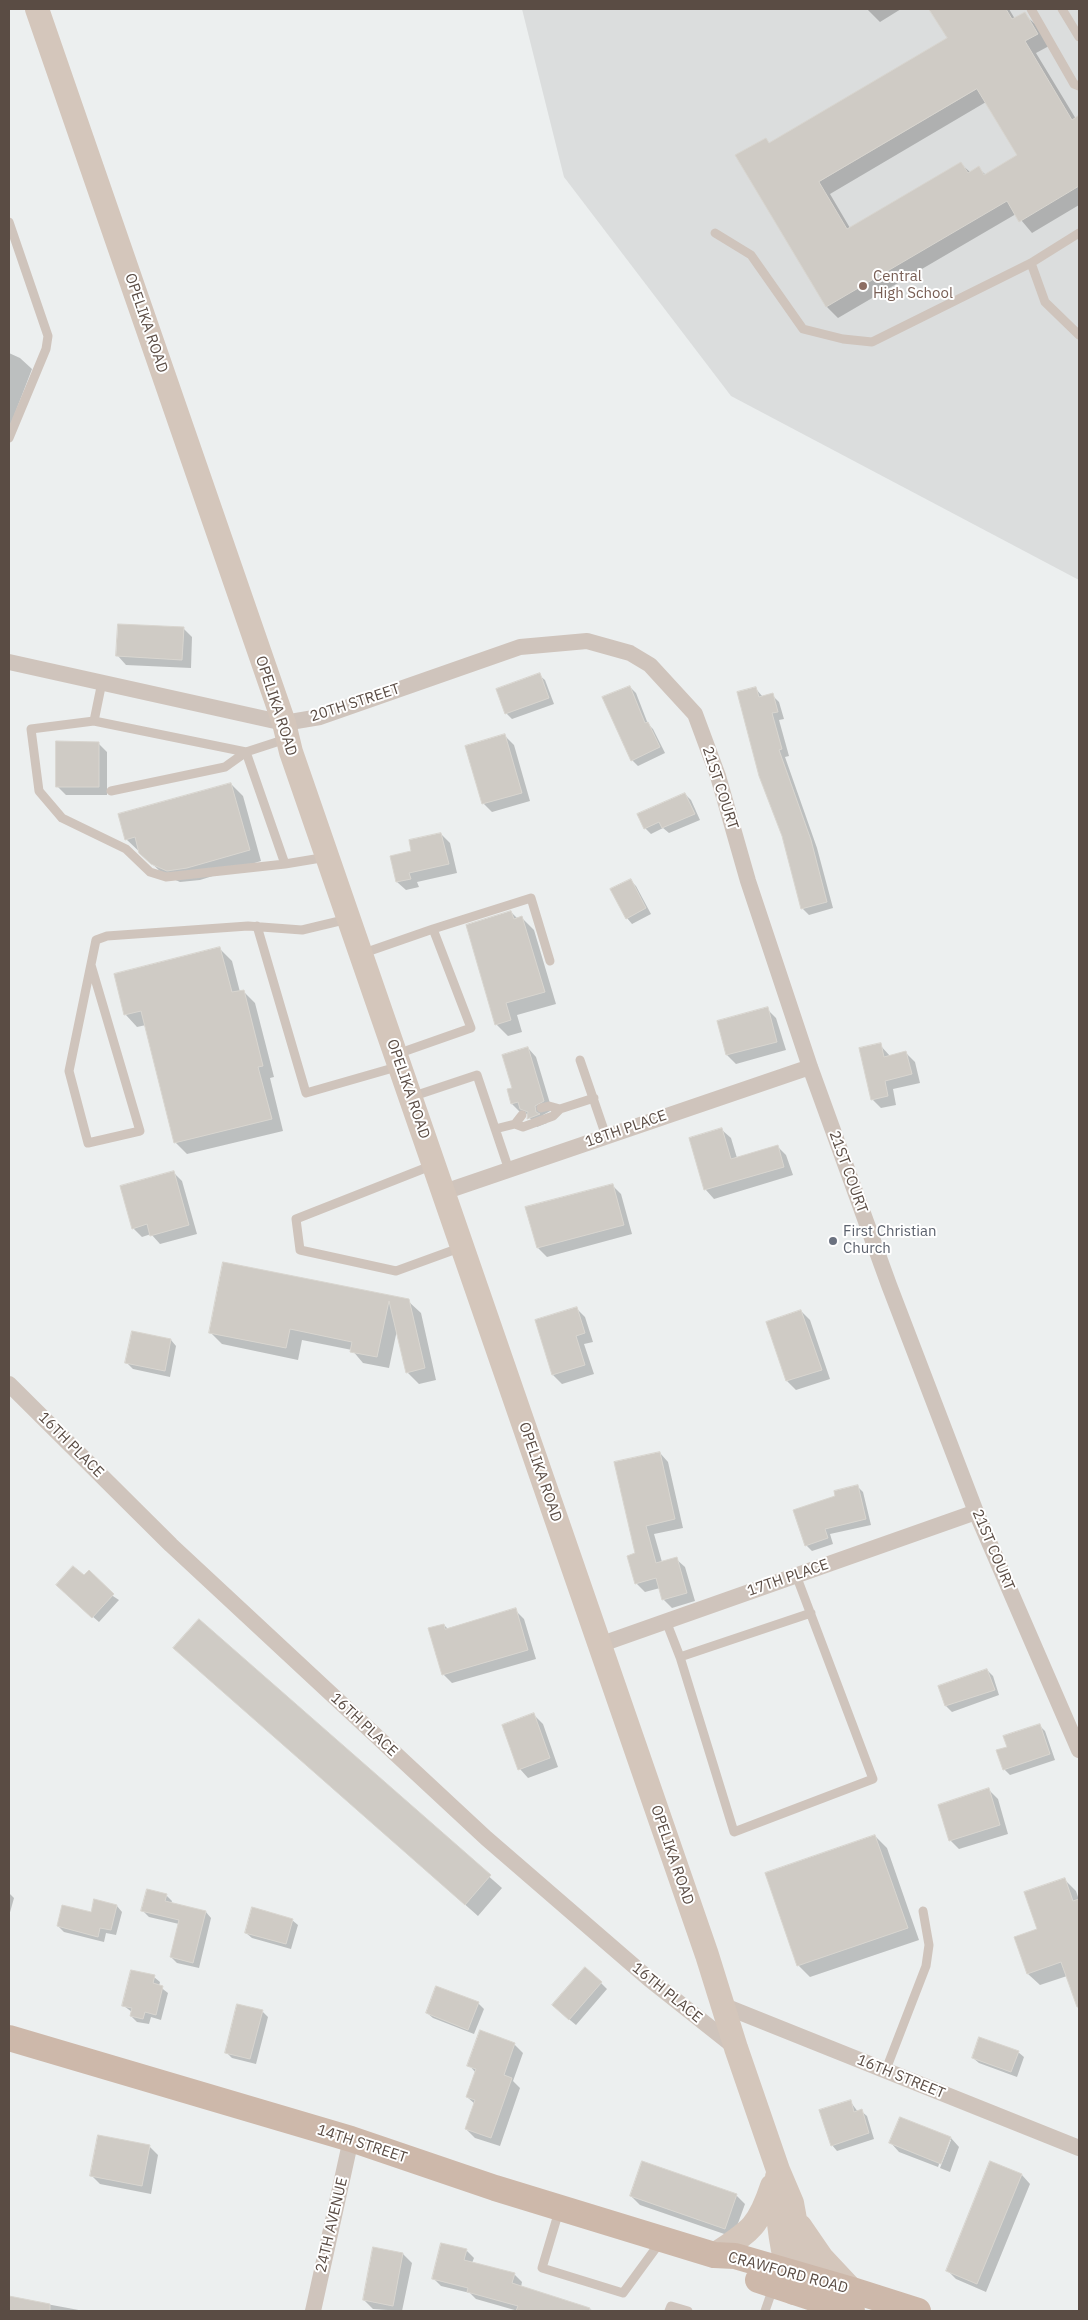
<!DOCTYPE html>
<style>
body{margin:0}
#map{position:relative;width:1088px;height:2320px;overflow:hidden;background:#ecefef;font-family:"IBM Plex Sans",sans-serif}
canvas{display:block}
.frame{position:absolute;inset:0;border:10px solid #5a4c44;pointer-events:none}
</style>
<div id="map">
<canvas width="1088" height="2320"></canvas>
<div class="frame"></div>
</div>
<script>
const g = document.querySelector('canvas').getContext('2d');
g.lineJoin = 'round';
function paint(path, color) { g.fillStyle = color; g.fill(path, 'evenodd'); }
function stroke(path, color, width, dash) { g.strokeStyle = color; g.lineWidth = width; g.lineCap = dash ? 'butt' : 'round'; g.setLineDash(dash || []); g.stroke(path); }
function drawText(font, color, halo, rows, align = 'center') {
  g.font = font + ' "IBM Plex Sans",sans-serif'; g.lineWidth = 4; g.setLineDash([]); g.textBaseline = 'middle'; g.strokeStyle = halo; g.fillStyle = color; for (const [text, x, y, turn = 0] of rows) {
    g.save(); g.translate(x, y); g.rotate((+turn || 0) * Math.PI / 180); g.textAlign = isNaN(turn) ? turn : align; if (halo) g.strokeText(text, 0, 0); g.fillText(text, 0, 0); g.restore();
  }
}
paint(new Path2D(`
 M522 9H1079V580L731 396 564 177Z`), '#dbdddd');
paint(new Path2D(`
 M867 9H901L880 22Z
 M931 9H1009L1015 19 1024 14 1036 25 1049 46 1036 53 1076 119 1079 117V205L1032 233 1016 214 838 318 827 307 770 144 948 39ZM986 102 1018 156 986 175 978 168 971 173 960 163 850 228 830 194Z
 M9 353 20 358 32 369 9 429Z
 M183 628 192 637 191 668 126 665 118 656Z
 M539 675 545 680 554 704 512 719 506 713Z
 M630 687 636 693 648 724 653 729 665 753 638 766 632 760Z
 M756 689 763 697 772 695 779 702 784 719 779 720 789 756 785 757 817 848 833 908 809 915 802 908Z
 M505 736 514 745 530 801 492 812 483 803Z
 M98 743 107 752V795H66L57 786Z
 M231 784 243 796 261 861 200 880 180 882 164 875 126 839Z
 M685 794 691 800 700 820 669 833 663 828 651 834 645 828Z
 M441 834 450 843 457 873 417 882 419 887 406 890 397 882 413 852Z
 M630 880 636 886 651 914 632 924 627 918Z
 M511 912 518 919 522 918 534 930 556 1004 517 1015 522 1032 508 1036 496 1024Z
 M220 949 232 961 240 992 243 991 255 1003 274 1077 270 1078 283 1131 187 1154 175 1142 146 1025 137 1027 126 1015 116 974Z
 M767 1009 776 1018 786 1050 736 1064 727 1055 718 1022Z
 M880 1045 890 1056 906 1053 915 1062 920 1083 893 1089 896 1105 881 1108 872 1099Z
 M528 1048 536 1057 552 1110 543 1115 547 1123 537 1127 525 1112 521 1113 512 1104 508 1090 513 1089Z
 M722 1130 731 1138 737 1158 777 1146 786 1155 793 1175 714 1199 706 1190 690 1139Z
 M173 1172 182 1181 197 1234 160 1244 151 1234 142 1237 133 1228Z
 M612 1185 621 1194 632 1234 547 1257 538 1248Z
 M224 1263 408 1301 421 1313 436 1380 419 1384 407 1372 397 1330 389 1368 363 1363 352 1350 302 1340 298 1360 222 1344 210 1332Z
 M576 1308 585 1317 593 1342 584 1344 594 1374 562 1384 553 1375 536 1320Z
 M801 1311 810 1320 830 1379 796 1390 787 1381 767 1322Z
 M171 1340 176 1346 170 1377 133 1369 127 1363Z
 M660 1453 668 1462 683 1528 654 1534 662 1562 676 1559 685 1567 695 1601 672 1608 663 1599 660 1588 645 1592 636 1583V1554Z
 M858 1487 863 1492 871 1525 830 1534 833 1544 812 1551 806 1545 837 1497Z
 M84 1577 119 1600 99 1622 63 1591Z
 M515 1610 524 1619 536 1659 452 1683 443 1674 444 1625 448 1629Z
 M199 1621 502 1888 478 1916 174 1648Z
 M987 1670 993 1676 999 1695 952 1712 946 1706 940 1687Z
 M534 1715 543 1724 558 1767 528 1778 520 1769Z
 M1039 1725 1045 1731 1055 1760 1010 1775 1004 1769 1008 1747Z
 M989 1790 998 1799 1008 1834 959 1849 950 1840Z
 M875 1836 887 1848 919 1940 810 1977 798 1965Z
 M1064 1879 1076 1891 1079 1900V1994L1071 1986 1067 1976 1040 1985 1028 1974 1039 1930Z
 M9 1893 14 1898 9 1916Z
 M166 1895 172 1901 171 1904 206 1912 211 1918 199 1968 177 1963 171 1957 179 1924 149 1917 143 1911Z
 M117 1906 122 1912 116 1935 106 1933 104 1942 64 1932 58 1926Z
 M292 1920 298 1925 291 1949 252 1938 246 1933Z
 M154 1977 160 1982 159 1986 168 1993 161 2020 151 2017 149 2024 137 2022 131 2016 132 2012 124 2006Z
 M601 1983 607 1989 576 2025 559 2011Z
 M478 2003 484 2009 474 2034 433 2018 427 2013Z
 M262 2011 268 2017 256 2064 232 2058 227 2053Z
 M514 2044 523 2053 513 2081 520 2088 500 2146 475 2138 466 2129 475 2104 467 2097 476 2073 469 2065Z
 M1018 2052 1024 2057 1017 2077 979 2063 973 2058Z
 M850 2101 858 2112 861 2111 867 2116 874 2139 837 2151 832 2145Z
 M951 2138 959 2147 950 2172 940 2168 951 2140H948L938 2167 899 2152 891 2143Z
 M149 2146 158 2155 151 2194 100 2184 92 2176Z
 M1022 2175 1030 2184 986 2292 956 2279 947 2270Z
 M736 2195 745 2204 733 2237 640 2205 631 2196Z
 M466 2250 474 2258 472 2263 514 2274 522 2282 521 2287 595 2311H518L476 2299 470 2293 441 2286 433 2278Z
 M403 2254 412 2263 402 2311 373 2309 364 2300Z
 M9 2297 84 2311H9Z`), '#0003');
const building = new Path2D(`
 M929 9H1006L1012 19 1025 12 1038 34 1025 41 1072 120 1079 115V186L1019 222 1007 201 826 307 735 155 766 138 769 143 947 38ZM977 89 1017 155 984 175 979 166 968 173 961 162 847 229 819 182Z
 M118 624 184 627 182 660 116 656Z
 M540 673 549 698 505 714 496 689Z
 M630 686 645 723 648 722 660 747 631 761 602 697Z
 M756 687 759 697 773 693 778 712 772 713 782 749 779 750 811 840 827 902 801 909 782 836 759 776 737 692Z
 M505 734 522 793 482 804 465 746Z
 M56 741 99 742V787H56Z
 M231 783 250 850 187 868 167 871 151 864 139 853 135 837 125 840 118 814Z
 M685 793 695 814 662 828 659 822 644 829 637 814Z
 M441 833 449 864 409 873 411 879 396 882 390 856 411 851 409 840Z
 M631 879 646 908 626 919 610 889Z
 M511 911 514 919 522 916 545 992 506 1003 511 1020 495 1025 466 925Z
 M220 947 232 992 244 990 263 1066 258 1067 272 1119 174 1143 141 1011 124 1015 114 974Z
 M768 1007 777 1042 726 1055 717 1021Z
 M881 1043 884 1057 906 1051 912 1074 885 1081 888 1096 871 1100 859 1048Z
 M528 1047 544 1101 535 1106 536 1112 540 1114 527 1119 528 1112 520 1109 518 1102 511 1104 507 1089 512 1088 502 1055Z
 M722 1128 731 1159 778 1145 784 1167 704 1190 689 1138Z
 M174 1171 189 1225 150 1236 147 1224 132 1229 120 1186Z
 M613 1184 624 1225 537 1248 525 1207Z
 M223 1262 409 1299 425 1368 406 1373 389 1301 377 1357 350 1352 352 1342 290 1329 286 1348 209 1333Z
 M577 1307 585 1333 576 1336 585 1365 552 1375 535 1320Z
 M801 1310 822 1370 786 1381 766 1322Z
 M132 1331 171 1339 165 1371 125 1363Z
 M660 1452 675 1519 646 1526 656 1563 677 1557 687 1593 662 1600 656 1578 635 1584 627 1556 635 1553 614 1462Z
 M858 1485 866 1519 825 1529 828 1538 805 1546 793 1510 835 1496 834 1491Z
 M73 1566 84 1575 89 1570 114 1594 92 1618 56 1585Z
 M516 1608 528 1650 442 1675 428 1628 444 1624 445 1629Z
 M199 1619 491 1875 465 1905 173 1648Z
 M987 1669 995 1690 945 1706 938 1686Z
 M534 1713 550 1758 518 1770 502 1725Z
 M1040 1724 1050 1754 1003 1770 996 1750 1007 1747 1003 1736Z
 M989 1788 1000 1825 949 1841 938 1805Z
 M875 1835 908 1928 797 1966 765 1873Z
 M1065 1878 1073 1901 1079 1899V2007H1077L1061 1962 1027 1974 1014 1937 1037 1929 1024 1892Z
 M147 1889 167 1894 165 1901 206 1911 193 1963 170 1957 179 1920 141 1911Z
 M94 1899 117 1905 111 1930 100 1928 98 1937 57 1926 62 1905 91 1912Z
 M252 1907 293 1919 286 1944 245 1933Z
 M585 1967 602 1982 569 2020 552 2005Z
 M131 1970 155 1975 153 1983 163 1986 156 2015 145 2012 143 2019 130 2016 132 2008 122 2006Z
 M436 1986 479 2002 468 2030 426 2013Z
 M237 2004 263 2010 250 2059 225 2053Z
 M480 2030 515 2043 504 2075 512 2078 491 2138 465 2129 475 2100 466 2097 476 2069 467 2066Z
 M979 2037 1019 2051 1011 2072 972 2058Z
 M851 2100 854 2112 862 2109 869 2133 831 2146 819 2110Z
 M900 2117 951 2137 941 2164 889 2143Z
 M98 2135 150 2145 142 2186 90 2176Z
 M642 2161 737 2194 725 2229 630 2196Z
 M990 2161 1022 2174 977 2284 946 2271Z
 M441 2243 467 2249 464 2260 515 2273 512 2283 590 2308 589 2311H516L518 2306 467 2292 468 2288 432 2279Z
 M373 2247 403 2253 393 2306 363 2300Z
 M9 2296 50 2304V2311H9Z`);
paint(building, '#cfcbc5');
stroke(building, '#d8d5cf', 1);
stroke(new Path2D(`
 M1031 9 1074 84 1079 86
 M1062 9 1079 37
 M9 222 48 336 46 349 9 438
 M715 233 751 255 803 329 843 339 872 342 1031 263 1079 233
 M1031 263 1045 302 1079 335
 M102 682 94 721 246 752 286 739
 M94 721 31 729 39 791 62 818 126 849 150 872 166 877 285 864
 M111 791 225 767 246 752 285 864 327 857
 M257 926 306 1093 400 1066
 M433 929 531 898 550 961
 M361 954 433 929 471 1028 397 1054
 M91 965 140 1131 88 1143 69 1071 96 940 107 936 248 926 302 930 348 919
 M580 1060 606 1136
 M411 1097 477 1075 509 1170
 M541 1108 549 1106 560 1109
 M515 1124 522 1115
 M495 1129 515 1124 523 1127 553 1116 560 1109 594 1098
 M433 1165 296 1219 300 1250 396 1271 462 1247
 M796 1575 873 1779 734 1832 680 1657 811 1613
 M666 1621 680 1657
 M885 2072 926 1966 929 1945 923 1911
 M559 2211 542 2268 623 2293 661 2241
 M669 2311 671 2306 688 2311
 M765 2311 773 2288`), '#cfc4bc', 9);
stroke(new Path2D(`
 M9 662 284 723 320 717 520 647 587 641 630 653 650 665 695 714 718 776 748 881 810 1067 889 1285 976 1512 1079 1750
 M444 1192 810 1067
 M9 1384 171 1545 486 1838 649 1979 736 2048
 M599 1645 976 1512
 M722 2005 1079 2148
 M313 2311 351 2139`), '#cfc4bc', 16);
stroke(new Path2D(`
 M37 9 284 723 291 752 707 1955 736 2048 778 2170 792 2203 802 2258 794 2293
 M777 2177C776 2215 781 2250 792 2286
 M800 2226 822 2258 852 2290
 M714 2255C750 2231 758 2228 772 2186`), '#d4c6bb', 24);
stroke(new Path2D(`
 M9 2038 351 2139 495 2188 714 2255 735 2256 852 2290 918 2311
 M758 2280 852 2311`), '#cdb8aa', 26);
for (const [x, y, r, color] of [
 [863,286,5,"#8d6e63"],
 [833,1241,5,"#6b7280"]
]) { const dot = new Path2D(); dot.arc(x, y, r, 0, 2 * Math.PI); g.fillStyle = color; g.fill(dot); stroke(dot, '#fff', 2); }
drawText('15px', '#785e54', '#fff', [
 ["Central",873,277],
 ["High School",873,294]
], 'left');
drawText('15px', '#5a4c44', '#fff', [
 ["OPELIKA ROAD",146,323,71],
 ["20TH STREET",355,703,-18],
 ["OPELIKA ROAD",276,706,72],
 ["21ST COURT",720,788,72],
 ["OPELIKA ROAD",408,1089,71],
 ["18TH PLACE",626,1129,-19],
 ["21ST COURT",848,1172,70],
 ["16TH PLACE",71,1445,45],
 ["OPELIKA ROAD",540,1472,71],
 ["21ST COURT",993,1550,67],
 ["17TH PLACE",788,1578,-19],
 ["16TH PLACE",364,1725,43],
 ["OPELIKA ROAD",672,1855,71],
 ["16TH PLACE",667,1993,39],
 ["16TH STREET",901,2077,22],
 ["14TH STREET",362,2144,18],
 ["24TH AVENUE",332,2225,-77],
 ["CRAWFORD ROAD",788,2273,15]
]);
drawText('15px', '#5b616d', '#fff', [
 ["First Christian",843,1232],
 ["Church",843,1249]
], 'left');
</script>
